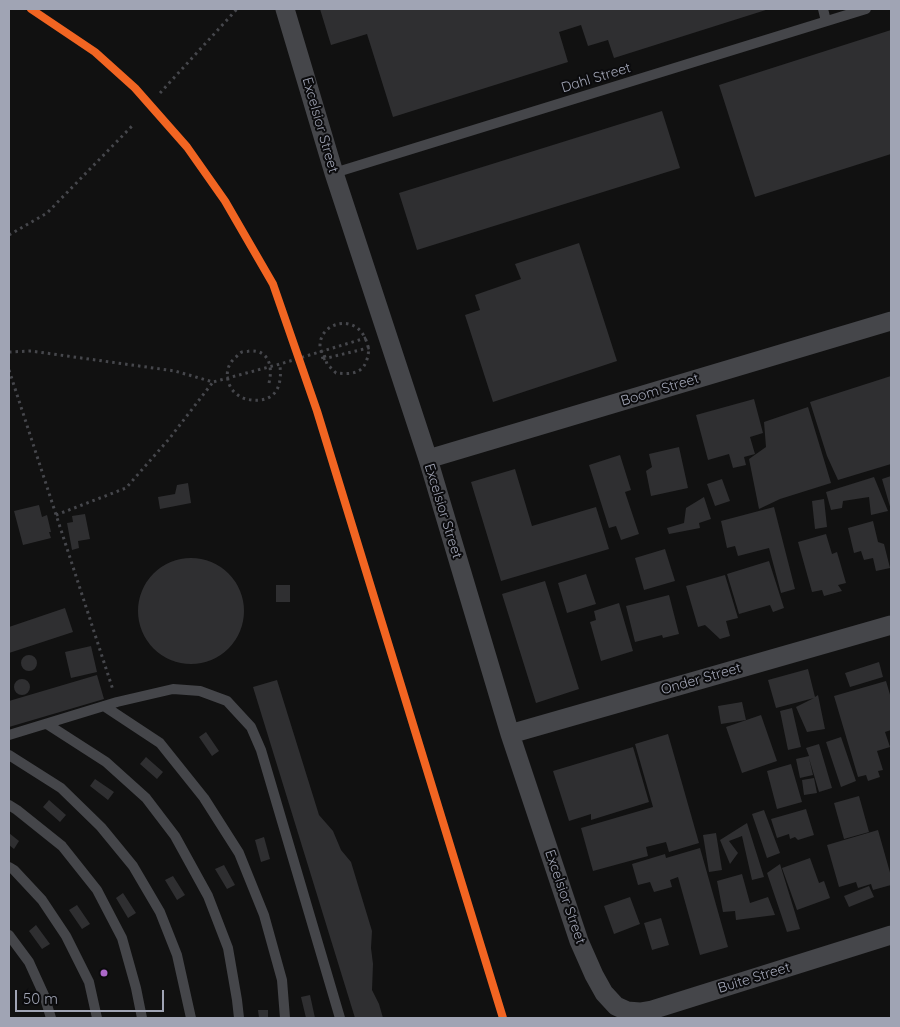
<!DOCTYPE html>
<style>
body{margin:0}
#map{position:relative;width:900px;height:1027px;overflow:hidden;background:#111;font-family:Quicksand,sans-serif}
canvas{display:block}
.frame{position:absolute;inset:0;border:10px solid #a0a4b4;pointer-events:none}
.scale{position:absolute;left:15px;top:990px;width:149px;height:22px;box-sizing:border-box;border:2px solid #a0a4b4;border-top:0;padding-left:6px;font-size:15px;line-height:18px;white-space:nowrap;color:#a0a4b4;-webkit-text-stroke:4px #0b0b0d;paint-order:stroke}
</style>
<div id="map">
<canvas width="900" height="1027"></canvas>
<div class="frame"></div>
<div class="scale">50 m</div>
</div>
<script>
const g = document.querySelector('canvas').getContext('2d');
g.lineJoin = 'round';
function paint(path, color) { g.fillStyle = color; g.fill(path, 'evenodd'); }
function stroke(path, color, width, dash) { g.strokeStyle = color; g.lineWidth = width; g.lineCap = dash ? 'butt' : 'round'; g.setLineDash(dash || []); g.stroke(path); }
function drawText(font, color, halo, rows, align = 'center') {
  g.font = font + ' Quicksand,sans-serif'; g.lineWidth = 4; g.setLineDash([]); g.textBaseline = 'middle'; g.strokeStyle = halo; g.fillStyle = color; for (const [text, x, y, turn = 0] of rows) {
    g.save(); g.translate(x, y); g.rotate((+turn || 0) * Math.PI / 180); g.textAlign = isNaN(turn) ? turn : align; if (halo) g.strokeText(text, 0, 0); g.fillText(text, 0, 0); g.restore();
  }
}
paint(new Path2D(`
 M320 9H769L614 58 608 40 588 46 581 25 559 32 568 62 393 117 367 34 331 45Z
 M891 30V154L755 197 719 85Z
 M662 111 680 168 417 250 399 193Z
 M579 243 617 361 493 402 465 315 480 310 475 295 521 279 515 264Z
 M891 376V464L838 480 827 456 810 402Z
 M754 399 763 433 750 437 755 454 744 457 746 465 733 468 729 454 708 460 696 415Z
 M808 407 831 483 780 499 759 509 749 459 766 447 764 422Z
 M679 447 688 488 651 496 646 471 652 467 649 454Z
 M620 455 631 490 625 492 639 534 621 540 616 526 609 528 589 465Z
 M515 469 532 526 596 507 609 549 501 581 471 482Z
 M891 476V510L882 479Z
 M874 477 888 511 871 515 869 497 843 501 842 508 831 510 826 492Z
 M722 479 730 501 715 506 707 484Z
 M188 483 191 503 160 509 158 497 175 494 177 485Z
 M704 497 711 519 699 523 700 528 669 534 667 528 684 523 686 508Z
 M824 499 827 527 815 529 812 501Z
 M39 505 42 517 47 515 51 532H49L51 538 23 545 14 511Z
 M774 507 795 589 781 593 769 548 738 556 735 546 727 548 721 521Z
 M85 514 90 539 78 541 79 548 72 550 67 523 73 522 72 516Z
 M873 521 878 542 884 544 890 568 876 571 873 558 864 560 861 551 854 553 848 528Z
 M826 534 832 554 837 552 846 583 838 585 842 591 824 596 822 590 812 592 798 542Z
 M665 549 675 581 644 590 635 558Z
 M138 611a53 53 0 1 1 106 0a53 53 0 1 1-106 0Z
 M769 561 784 608 773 612 770 605 739 614 727 574Z
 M586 574 596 604 567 613 558 583Z
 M725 575 738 618 726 621 730 636 720 639 705 625 698 627 686 586Z
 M545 581 579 689 536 703 502 594Z
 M276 585H290V602H276Z
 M669 595 679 634 663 638 662 635 635 642 626 606Z
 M619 603 633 651 601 661 590 622 596 620 594 611Z
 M65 608 73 632 9 653V627Z
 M91 646 97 672 71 678 65 652Z
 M21 663a8 8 0 1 1 16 0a8 8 0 1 1-16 0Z
 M879 662 883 677 850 687 845 673Z
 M808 669 815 697 818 695 825 729 807 732 796 707 814 698 776 708 768 680Z
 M97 675 104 699 9 727V701Z
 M14 687a8 8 0 1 1 16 0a8 8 0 1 1-16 0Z
 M277 680 319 815 333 831 341 850 351 862 372 931 371 948 373 964 372 990 379 1004 383 1018H355L253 687Z
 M886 681 891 698V730L885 732 890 747 877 751 883 770 878 771 880 777 868 781 866 775 858 777 834 696Z
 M742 702 746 720 721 724 718 706Z
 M792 708 801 747 788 750 780 711Z
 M761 715 777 761 742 773 726 727Z
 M206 732 219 751 212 756 199 737Z
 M668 734 699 843 669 852 666 842 646 847 648 856 593 871 581 828 653 807 635 744Z
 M841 737 856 781 841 787 826 742Z
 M819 744 832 788 819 792 809 758 813 775 800 778 796 759 809 756 806 748Z
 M633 747 649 802 591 820V814L569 821 553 771Z
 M146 757 163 772 157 779 140 764Z
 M791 764 802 802 777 809 767 771Z
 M814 778 817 793 804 795 802 780Z
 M95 779 114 792 108 800 90 786Z
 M859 796 869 832 844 839 834 803Z
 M49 800 66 815 60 822 43 807Z
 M806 809 814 835 798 840 795 837 790 839 789 834 777 838 771 819Z
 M764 810 780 853 767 858 752 814Z
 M747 823 764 877 752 880 742 836 729 841 738 853 730 864 720 840Z
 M878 830 891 876V885L873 890 871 884 858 888 856 882 839 887 827 845Z
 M9 833 19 841 14 849 9 845Z
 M716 833 722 870 709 872 703 835Z
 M264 837 270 859 261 862 255 840Z
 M700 848 728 947 700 955 678 877 670 880 672 887 654 892 650 882 638 885 632 864 665 854 666 858Z
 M810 858 819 883 824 881 830 898 797 910 782 868Z
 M780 864 800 929 787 932 767 873Z
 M224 865 235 885 227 889 215 869Z
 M742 874 750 903 768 897 775 915 736 920 735 911 723 912 717 881Z
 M173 876 185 895 177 900 165 880Z
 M869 886 874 897 849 907 844 896Z
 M123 893 136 913 128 918 116 898Z
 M630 897 640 924 614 934 604 906Z
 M77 905 90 924 82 929 69 910Z
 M661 918 669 945 652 950 644 923Z
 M36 925 50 944 42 949 29 931Z
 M310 995 315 1018H306L301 997Z
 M258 1010H268V1018H259Z`), '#2f2f31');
stroke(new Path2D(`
 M160 93 237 9
 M9 235 47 213 133 125
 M9 352 31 351 175 371 213 382 280 364 369 337
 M323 359 372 347
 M9 370 113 690
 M56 515 126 488 169 439 213 382`), '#46474c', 3, [2.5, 4]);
stroke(new Path2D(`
 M823 9 826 21
 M334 173 866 9
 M104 706 160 743 204 798 239 853 264 915 282 980 285 1018
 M47 724 106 762 146 798 175 836 208 896 228 948 237 1000 239 1018
 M9 735 117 702 173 689 200 691 227 701 251 727 261 750 340 1018
 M9 755 61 788 101 827 133 866 160 912 177 955 191 1018
 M9 805 17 810 62 846 97 890 122 938 136 988 142 1018
 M9 867 14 870 42 900 66 936 89 982 97 1018
 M9 935 29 962 44 995 51 1018`), '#45464a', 10);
stroke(new Path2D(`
 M285 9 334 173 428 459 510 734 579 941 594 975 604 993 616 1006 627 1011 640 1012 652 1010 891 935
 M428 459 891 321
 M510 734 891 625`), '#45464a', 19);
stroke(new Path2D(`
 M323 359C322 355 321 351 320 347 319 323 352 314 364 336 369 346 370 352 366 362 361 375 348 374 336 373L327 364 323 351
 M269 383C273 367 269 349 249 351 247 352 244 351 242 352 239 353 238 355 236 357 226 365 225 377 231 388 234 393 241 398 246 399 263 403 278 398 280 379 281 374 280 369 280 364`), '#46474c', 3, [2.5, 4]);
stroke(new Path2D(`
 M31 9 95 52 135 88 187 147 225 201 273 284 317 411 503 1018`), '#f26522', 8);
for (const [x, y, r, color] of [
 [104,973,4.5,"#ac68c9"]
]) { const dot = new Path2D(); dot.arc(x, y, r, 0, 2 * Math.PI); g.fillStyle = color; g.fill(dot); stroke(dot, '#0b0b0d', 2); }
drawText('14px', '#a0a4b4', '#0b0b0d', [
 ["Dahl Street",596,78,-17],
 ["Excelsior Street",320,125,74],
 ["Boom Street",660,390,-17],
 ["Excelsior Street",443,511,73],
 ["Onder Street",701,679,-16],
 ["Excelsior Street",565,897,71],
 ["Buite Street",754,978,-17]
]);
</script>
